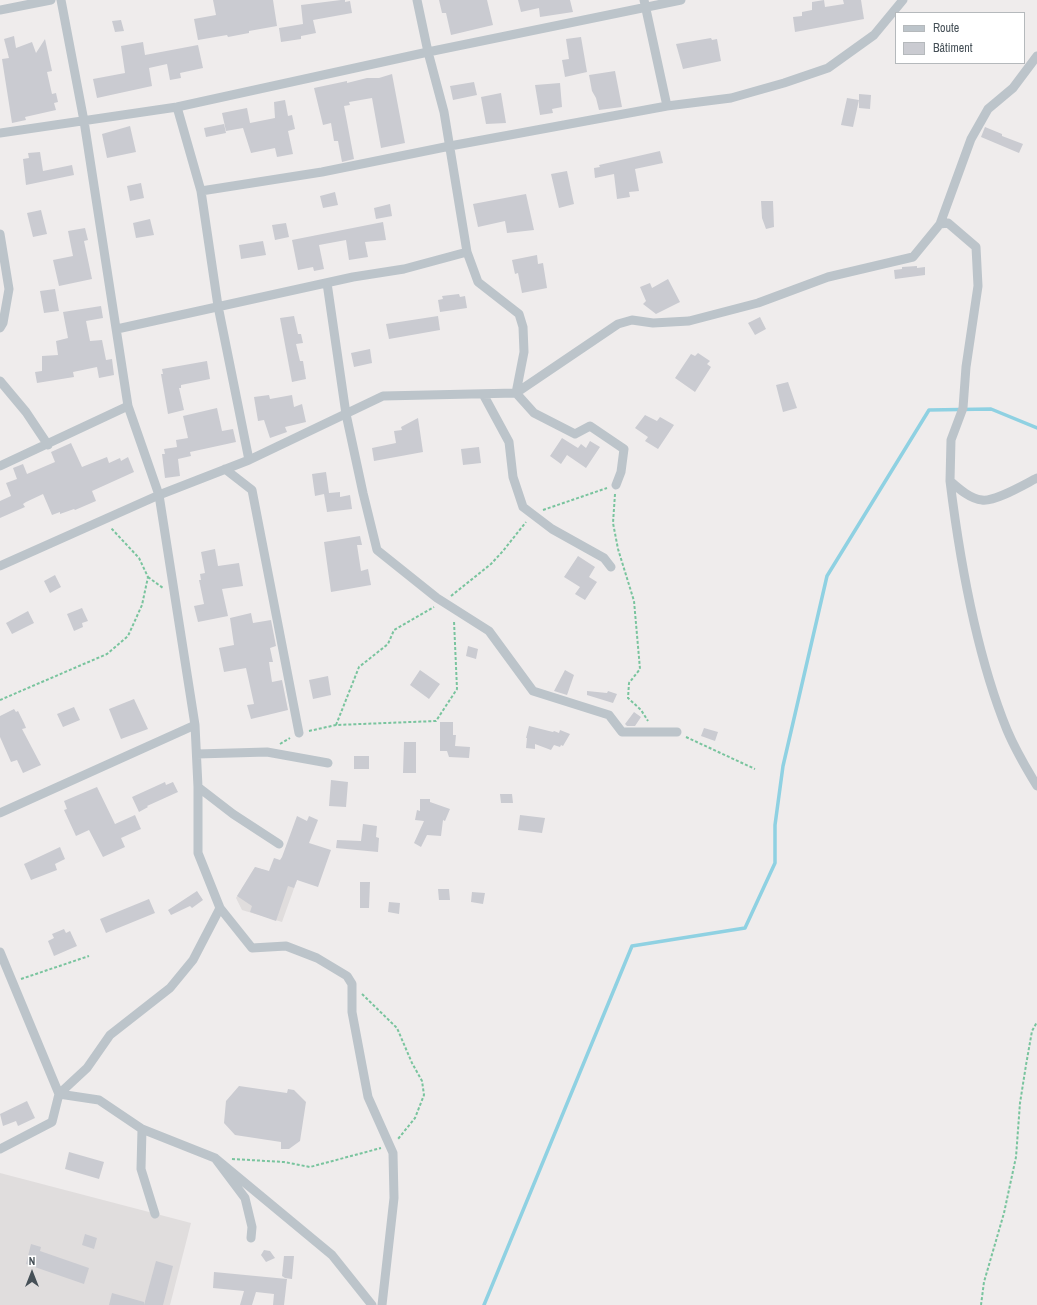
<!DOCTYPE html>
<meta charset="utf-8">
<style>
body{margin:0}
#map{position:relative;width:1037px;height:1305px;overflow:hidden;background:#efecec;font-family:"Archivo Narrow",sans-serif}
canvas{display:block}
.legend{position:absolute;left:895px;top:12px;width:130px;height:52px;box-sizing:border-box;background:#fff;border:1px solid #b5b9bc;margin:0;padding:5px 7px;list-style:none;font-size:12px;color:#465057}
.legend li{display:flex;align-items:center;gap:8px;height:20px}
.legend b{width:20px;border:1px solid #b5b9bc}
.north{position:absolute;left:12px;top:1253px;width:40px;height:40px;-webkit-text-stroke:3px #fff;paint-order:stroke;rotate:0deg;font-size:11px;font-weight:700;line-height:16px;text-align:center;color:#465057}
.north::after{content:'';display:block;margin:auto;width:14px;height:18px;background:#465057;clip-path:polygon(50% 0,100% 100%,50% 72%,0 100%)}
</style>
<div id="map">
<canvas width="1037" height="1305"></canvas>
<ul class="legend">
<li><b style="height:5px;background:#bcc4ca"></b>Route</li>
<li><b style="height:11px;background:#cacbd1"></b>Bâtiment</li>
</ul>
<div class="north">N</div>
</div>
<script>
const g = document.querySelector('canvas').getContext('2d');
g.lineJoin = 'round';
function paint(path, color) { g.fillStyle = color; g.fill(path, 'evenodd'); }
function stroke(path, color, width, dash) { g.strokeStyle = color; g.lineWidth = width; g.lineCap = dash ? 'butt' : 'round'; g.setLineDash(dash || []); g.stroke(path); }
paint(new Path2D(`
 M255 867 297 880 282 922 242 910 236 898Z
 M0 1173 191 1223 170 1305H0Z`), '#e0dddd');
stroke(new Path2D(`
 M484 1305 632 946 745 928 775 863V825L783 766 827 576 929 410 991 409 1037 428`), '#8fd1e2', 3.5);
paint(new Path2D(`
 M213 0H273L277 26 249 31V33L228 37 227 35 198 40 194 19 216 15Z
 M341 0H345V2L350 1 352 13 313 20 316 33 301 36V39L281 42 279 28 303 24 301 5Z
 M439 0H487L493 25 451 35 446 13H442Z
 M518 0H570L573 12 540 17 539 8 521 12Z
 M824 0 825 7 844 4 843 0H861L864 19 795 32 793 17 802 16V12L812 10V2Z
 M121 20 124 31 115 32 112 21Z
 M14 36 16 48 32 42 36 53 45 39 52 71 47 72 52 94 56 93 58 102 54 103 56 110 25 117 26 120 12 123 2 59 9 58 4 39Z
 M581 37 587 72 565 77 562 60 569 59 566 39Z
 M711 38 712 40 717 39 721 61 683 69 676 44Z
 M143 42 145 55 198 45 203 68 180 73 181 78 170 80 167 64 149 68 152 86 97 98 93 79 125 73 121 46Z
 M615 71 622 107 599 110 596 98 592 91 589 75Z
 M392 74 405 143 381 148 372 98 349 102 350 105 344 106 354 159 342 162 338 141H334L331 123 323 125 314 88 347 81V83L367 78H379Z
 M474 82 477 95 453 100 450 86Z
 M560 83 562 107 552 109 553 113 540 115 535 85Z
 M501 93 506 123 486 124 481 97Z
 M859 94 871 95 870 109 859 108Z
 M847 98 859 100 853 127 841 125Z
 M285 100 288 116 292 115 295 129 288 131 293 154 277 157 275 148 251 153 243 128 226 131 222 113 247 108 250 123 275 118 274 102Z
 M224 124 226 133 206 137 204 128Z
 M130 126 136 152 107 158 102 134Z
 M985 127 1002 134V136L1023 144 1019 153 981 137Z
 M660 151 663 163 635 169 639 191 629 192 630 197 617 199 614 174 595 178 594 168 600 167 599 165Z
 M40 152 43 171 72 165 74 175 26 185 23 159 29 158 28 153Z
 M567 171 574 204 559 208 551 174Z
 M141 183 144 198 130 201 127 186Z
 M335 192 338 205 323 208 320 196Z
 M526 194 534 230 507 233 505 221 478 227 473 204Z
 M761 201H773L774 227 766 229 762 218Z
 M390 204 392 216 376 219 374 208Z
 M41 210 47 234 33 237 27 213Z
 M150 219 154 235 136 238 133 223Z
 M383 222 386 240 365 242 368 257 349 260 346 240 319 245 324 269 314 271 313 267 298 270 292 240Z
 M286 223 289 237 275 240 272 225Z
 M85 228 88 240 84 241 92 279 59 286 53 260 73 256 68 231Z
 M263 241 266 255 241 259 239 245Z
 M537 255 538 264 543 263 547 288 522 293 518 273 515 274 512 260Z
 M917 266V268L925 267V275L895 279 894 270 902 269V267Z
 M668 279 680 302 656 314 643 304 646 301 640 287 650 283 652 288Z
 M55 289 59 311 44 313 40 291Z
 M459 294 460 297 465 296 467 308 440 312 438 300 443 299 442 296Z
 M101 306 103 318 86 321 90 341 102 340 106 360 112 359 114 375 99 378 97 367 73 372 74 377 37 383 35 372 42 371V356L58 355 56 341 68 338 63 312Z
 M294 316 298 334H301L303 343 296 344 300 361H303L306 379 292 382 280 318Z
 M438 316 440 330 389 339 386 324Z
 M760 317 766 329 755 335 748 323Z
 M370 349 372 363 354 367 351 353Z
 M698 353 710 361 707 364 711 367 695 392 675 378 691 354 695 356Z
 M207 361 210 379 181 385V388H179L184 410 168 414 161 374H163L162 369Z
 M788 382 797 408 783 412 776 385Z
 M269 395 270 399 292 395 294 407 302 404 306 422 285 427 287 432 270 438 264 420 258 421 254 397Z
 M217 408 222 431 233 429 236 442 190 452 191 456 178 459 180 476 165 478 162 454H165L164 449 177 447 176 440 188 438 183 416Z
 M645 415 657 421 660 417 674 425 658 449 645 441 648 437 635 428Z
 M418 418 423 452 374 461 372 448 396 443 394 431 402 430 401 427Z
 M562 438 578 448 581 444 586 448 590 441 600 447 586 468 567 455 561 464 550 456Z
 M71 443 82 467 107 457 109 463 120 458 121 461 128 457 134 472 92 491 96 501 75 510 74 509 60 514V512L52 515 43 494 26 502 23 504 25 507 0 518V501L11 496 6 483 17 479 13 468 23 464 27 474 55 462 51 452Z
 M479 447 481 463 463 465 461 449Z
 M326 472 329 493 340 492V497L350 495 352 509 327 512 324 494 315 496 312 474Z
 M360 536 362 545H357L361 571 368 569 371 585 331 592 324 542Z
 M215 549 218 566 239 563 243 586 222 589 228 616 198 622 194 606 204 604 199 580H201L200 574 205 573 201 552Z
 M578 556 595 567 589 577 597 582 585 600 575 594 580 587 564 577Z
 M55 575 61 587 50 593 44 581Z
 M82 608 88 621 82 623 83 627 74 631 67 614Z
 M28 611 34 623 12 634 6 623Z
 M251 613 253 623 271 620 276 646 270 648 273 662H269L272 682 282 680 288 710 251 719 247 705 254 704 246 668 224 672 219 648 234 645 230 618Z
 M468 646 478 649 476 659 466 656Z
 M420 670 440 684 429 699 410 685Z
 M565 670 574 675 567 695 554 691Z
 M328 676 331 695 313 699 309 680Z
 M587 691 607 693 608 691 617 694 613 703 587 695Z
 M134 699 148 729 121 739 109 709Z
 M74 707 80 720 63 727 57 714Z
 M14 709 16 712 18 711 24 723 26 728 22 729 41 765 23 773 17 760 11 762 0 737V716Z
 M634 712 641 717 635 726H627L625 724Z
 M440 722H453V735H456L455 746 470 747 469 758 449 757 447 751H440Z
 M529 726 553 732 554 731 559 733 560 730 570 734 563 746 561 745 560 747 554 745 551 750 535 744V749L526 748 527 738H526Z
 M704 728 718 732 715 741 701 736Z
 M404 742H416V773H403Z
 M354 756H369V769H354Z
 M331 780 348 782 346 807 329 806Z
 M165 782 166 785 173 782 178 792 147 806 148 807 139 812 132 797Z
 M97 787 115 824 135 815 141 829 121 838 125 847 103 857 89 830 76 836 64 810 67 809 64 801Z
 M500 794H512L513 803H501Z
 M420 799H430V802L450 809 445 821 443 820 441 836 427 835 421 847 414 843 424 821 415 820 417 810 420 811Z
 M520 815 545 818 542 833 518 830Z
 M297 816 307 821 309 816 318 820 309 843 331 850 318 887 297 880 294 888 288 886 276 921 250 912 252 906 237 896 255 867 269 871 274 858 280 860 282 857Z
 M363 824 377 826 376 837 379 838 378 852 336 848 337 840 361 841Z
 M60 847 65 859 55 864 57 870 31 880 24 864Z
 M360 882H370L369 908H360Z
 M438 889H449L450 900H439Z
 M197 891 203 900 192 908 190 906 171 915 168 910Z
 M472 892 485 893 483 904 471 902Z
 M149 899 155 913 106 933 100 919Z
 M389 902 400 903 399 914 388 912Z
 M64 929 66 933 70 931 77 946 54 956 48 941 54 938 52 934Z
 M239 1086 287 1093 288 1089 294 1090 306 1102 300 1141 289 1149H281V1142L235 1135 224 1123 226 1101Z
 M27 1101 35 1118 18 1126 16 1121 3 1126 0 1114Z
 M69 1152 104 1162 99 1179 65 1169Z
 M85 1234 97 1238 94 1249 82 1245Z
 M31 1244 41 1247 40 1251 89 1268 84 1284 26 1264Z
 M264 1250 270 1251 275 1258 266 1262 261 1255Z
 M284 1256H294L292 1279 285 1278 282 1276Z
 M156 1261 173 1266 163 1305H144Z
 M214 1272 287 1279 284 1305H273L274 1294 256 1292 252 1305H240L244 1291 213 1288Z
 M112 1293 144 1302V1305H109Z`), '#cacbd1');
stroke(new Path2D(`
 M615 494 613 523 618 549 634 601 640 669 629 683 628 698 641 710 648 721
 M543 510 607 488
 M148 577 163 588
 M451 596 491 564 503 551 526 522
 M0 700 107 654 128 636 142 605 148 577 139 558 111 528
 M336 725 359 667 388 644 394 630 434 607
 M309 731 336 725 436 721 457 689 454 621
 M686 737 755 769
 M280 744 290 738
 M21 979 89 956
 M362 994 397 1028 412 1063 422 1081 424 1095 415 1118 398 1139
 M232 1159 284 1162 310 1167 381 1148
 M981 1305 984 1282 1004 1213 1016 1157 1020 1103 1026 1065 1032 1031 1037 1022`), '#79c49e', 2, [3, 2]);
stroke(new Path2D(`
 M417 0 428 52 444 112 467 252 478 282 519 314 523 327 524 352 516 393 534 413 575 434 590 426 624 449 621 472 616 485
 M644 0 667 106
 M0 10 51 0
 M177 107 201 191 322 172 450 146 667 106 731 98 784 83 828 68 874 35 903 0
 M0 133 177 107 428 52 681 0
 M201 191 218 306 249 460
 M940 224 971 139 988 109 1013 88 1037 56
 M0 234 9 289 3 323 0 328
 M327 283 346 414 363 493 377 550 437 598 489 631 533 691 609 715 622 732H677
 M117 329 353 277 404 269 467 252
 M0 381 26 412 48 445
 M483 394 509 442 513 477 523 507 552 529 604 558 611 567
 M128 406 159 495 195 725 198 787
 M0 466 128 406 84 121 61 0
 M225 469 252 490 299 733
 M950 481C960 562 976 654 1007 730 1015 749 1026 768 1037 786
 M0 566 159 495 249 460 383 396 516 393 618 324 632 320 653 323 689 321 758 303 828 277 913 257 940 224 948 223 976 247 978 286 966 367 963 408 951 440 950 481C958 488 970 499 982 500 995 502 1025 484 1037 478
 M197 754 267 752 328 763
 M0 813 195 725
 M279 844 233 814 198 787V853L220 908 252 948 286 946 317 958 347 976 352 984V1012L368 1097 393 1153 394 1198 382 1305
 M0 952 59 1094 99 1100 142 1129 141 1169 155 1214
 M142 1129 215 1158 245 1198 252 1227 251 1238
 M0 1149 52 1122 59 1094 87 1068 110 1035 170 988 193 960 220 908
 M215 1158 332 1255 372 1305`), '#bcc4ca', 9);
</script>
